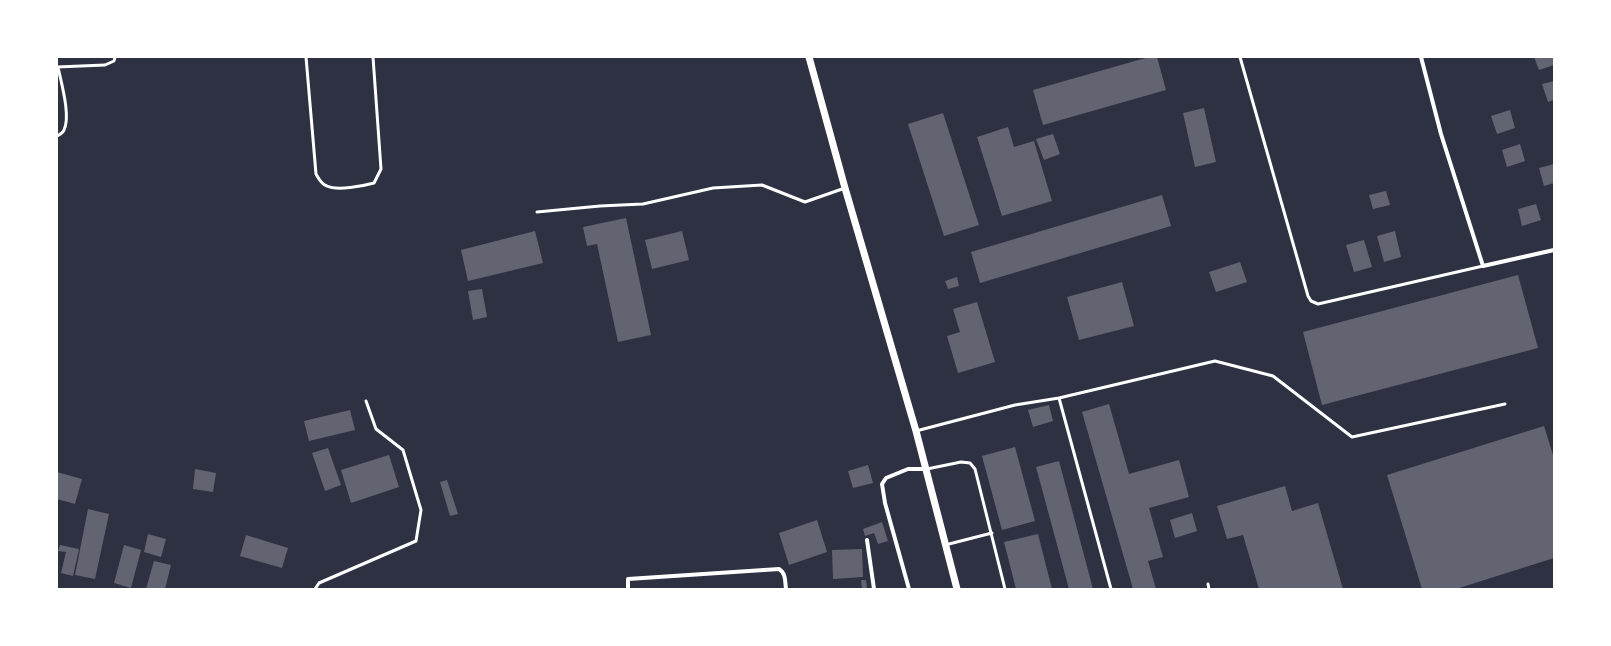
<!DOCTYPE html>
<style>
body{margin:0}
#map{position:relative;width:1611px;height:646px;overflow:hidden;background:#2d3142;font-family:"DM Sans",sans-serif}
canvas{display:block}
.frame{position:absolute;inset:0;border:58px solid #fff;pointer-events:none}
</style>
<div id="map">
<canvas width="1611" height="646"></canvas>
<div class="frame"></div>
</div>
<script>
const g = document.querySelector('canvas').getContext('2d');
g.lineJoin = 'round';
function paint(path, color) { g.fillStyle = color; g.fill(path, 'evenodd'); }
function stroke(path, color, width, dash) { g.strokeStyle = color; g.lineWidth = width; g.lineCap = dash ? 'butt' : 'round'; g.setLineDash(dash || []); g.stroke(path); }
paint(new Path2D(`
 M1149 57H1157L1166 90 1043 125 1033 90Z
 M1534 57H1554V65L1539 70Z
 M1554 81V100L1548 102 1542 84Z
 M1204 108 1216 162 1195 167 1183 113Z
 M1510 110 1515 128 1497 134 1491 116Z
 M943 113 979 225 944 236 908 124Z
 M1008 127 1014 147 1034 141 1052 201 1002 216 977 137Z
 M1053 134 1060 154 1044 160 1036 139Z
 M1520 144 1525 161 1507 167 1502 150Z
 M1554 164V183L1544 186 1539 168Z
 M1386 191 1390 205 1373 209 1369 195Z
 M1162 195 1171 226 980 283 971 252Z
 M1536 204 1541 220 1522 226 1518 209Z
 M626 218 651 335 618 342 597 244 587 246 583 227Z
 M535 231 543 263 468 281 461 250Z
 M682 231 689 260 652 269 645 240Z
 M1395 231 1401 257 1384 262 1377 236Z
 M1364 240 1372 267 1354 272 1346 245Z
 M1240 262 1247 282 1216 292 1209 272Z
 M1518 275 1538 348 1322 405 1303 332Z
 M957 277 959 286 948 289 945 281Z
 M1122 282 1134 326 1079 340 1067 297Z
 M482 289 487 317 473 320 468 291Z
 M977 302 995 362 958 373 947 336 960 332 953 309Z
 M1109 404 1129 474 1179 460 1189 497 1149 508 1163 557 1148 561 1156 589H1133L1082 412Z
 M1049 405 1053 421 1033 427 1028 410Z
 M350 410 355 430 309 441 304 421Z
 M1544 426 1554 458V558L1456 589H1422L1387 475Z
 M1015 447 1035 521 1002 530 982 456Z
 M328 448 341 485 325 491 312 453Z
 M389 455 399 487 351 503 341 470Z
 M1059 461 1093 589H1069L1036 467Z
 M868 465 873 483 853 488 848 471Z
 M195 469 216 473 213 492 193 489Z
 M57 472 82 479 75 504 57 499Z
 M447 480 458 514 450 516 440 482Z
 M1285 486 1292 511 1318 503 1343 589H1259L1243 535 1227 539 1217 506Z
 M88 509 109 514 95 579 75 575Z
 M1192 513 1197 531 1175 538 1170 520Z
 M817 520 827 552 789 565 779 533Z
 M882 522 888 541 878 544 874 533 865 536 863 529Z
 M148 534 166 539 161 557 144 552Z
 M1038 534 1052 589H1016L1004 542Z
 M246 535 288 548 282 568 240 556Z
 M60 545 79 549 73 576 61 573 66 552 58 551Z
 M124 545 141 550 131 588 114 583Z
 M862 549 863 577 833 579 832 550Z
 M154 561 171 565 165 589H146Z
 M861 580H866L867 589H862Z`), '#626471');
stroke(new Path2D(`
 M306 57 316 174C319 179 321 184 327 186 337 191 363 186 374 183L381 169 373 57
 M1240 57 1308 296 1311 301 1318 304 1483 266
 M57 67 105 65 114 61 115 57
 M57 136C59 135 63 133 64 130 71 116 61 82 58 67
 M537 212 600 206 643 204 713 188 762 185 805 202 845 188
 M1059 398 1111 589
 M916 431 1015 405 1059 398 1215 361 1273 376 1352 437 1505 404
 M927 469 961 462 970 463 975 469 1005 589
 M945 545 992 533
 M1208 584 1209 589
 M315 589 319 583 416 541 421 510 403 450 376 429 366 401`), '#fff', 3);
stroke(new Path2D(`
 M1421 57 1441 134 1483 266 1554 250
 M867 540 874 589
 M628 589V579L779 569C786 573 785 582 786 589
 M909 589 885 503 882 484 886 478 908 469H925`), '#fff', 4);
stroke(new Path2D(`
 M809 57 845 188 916 431 957 589`), '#fff', 7);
</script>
